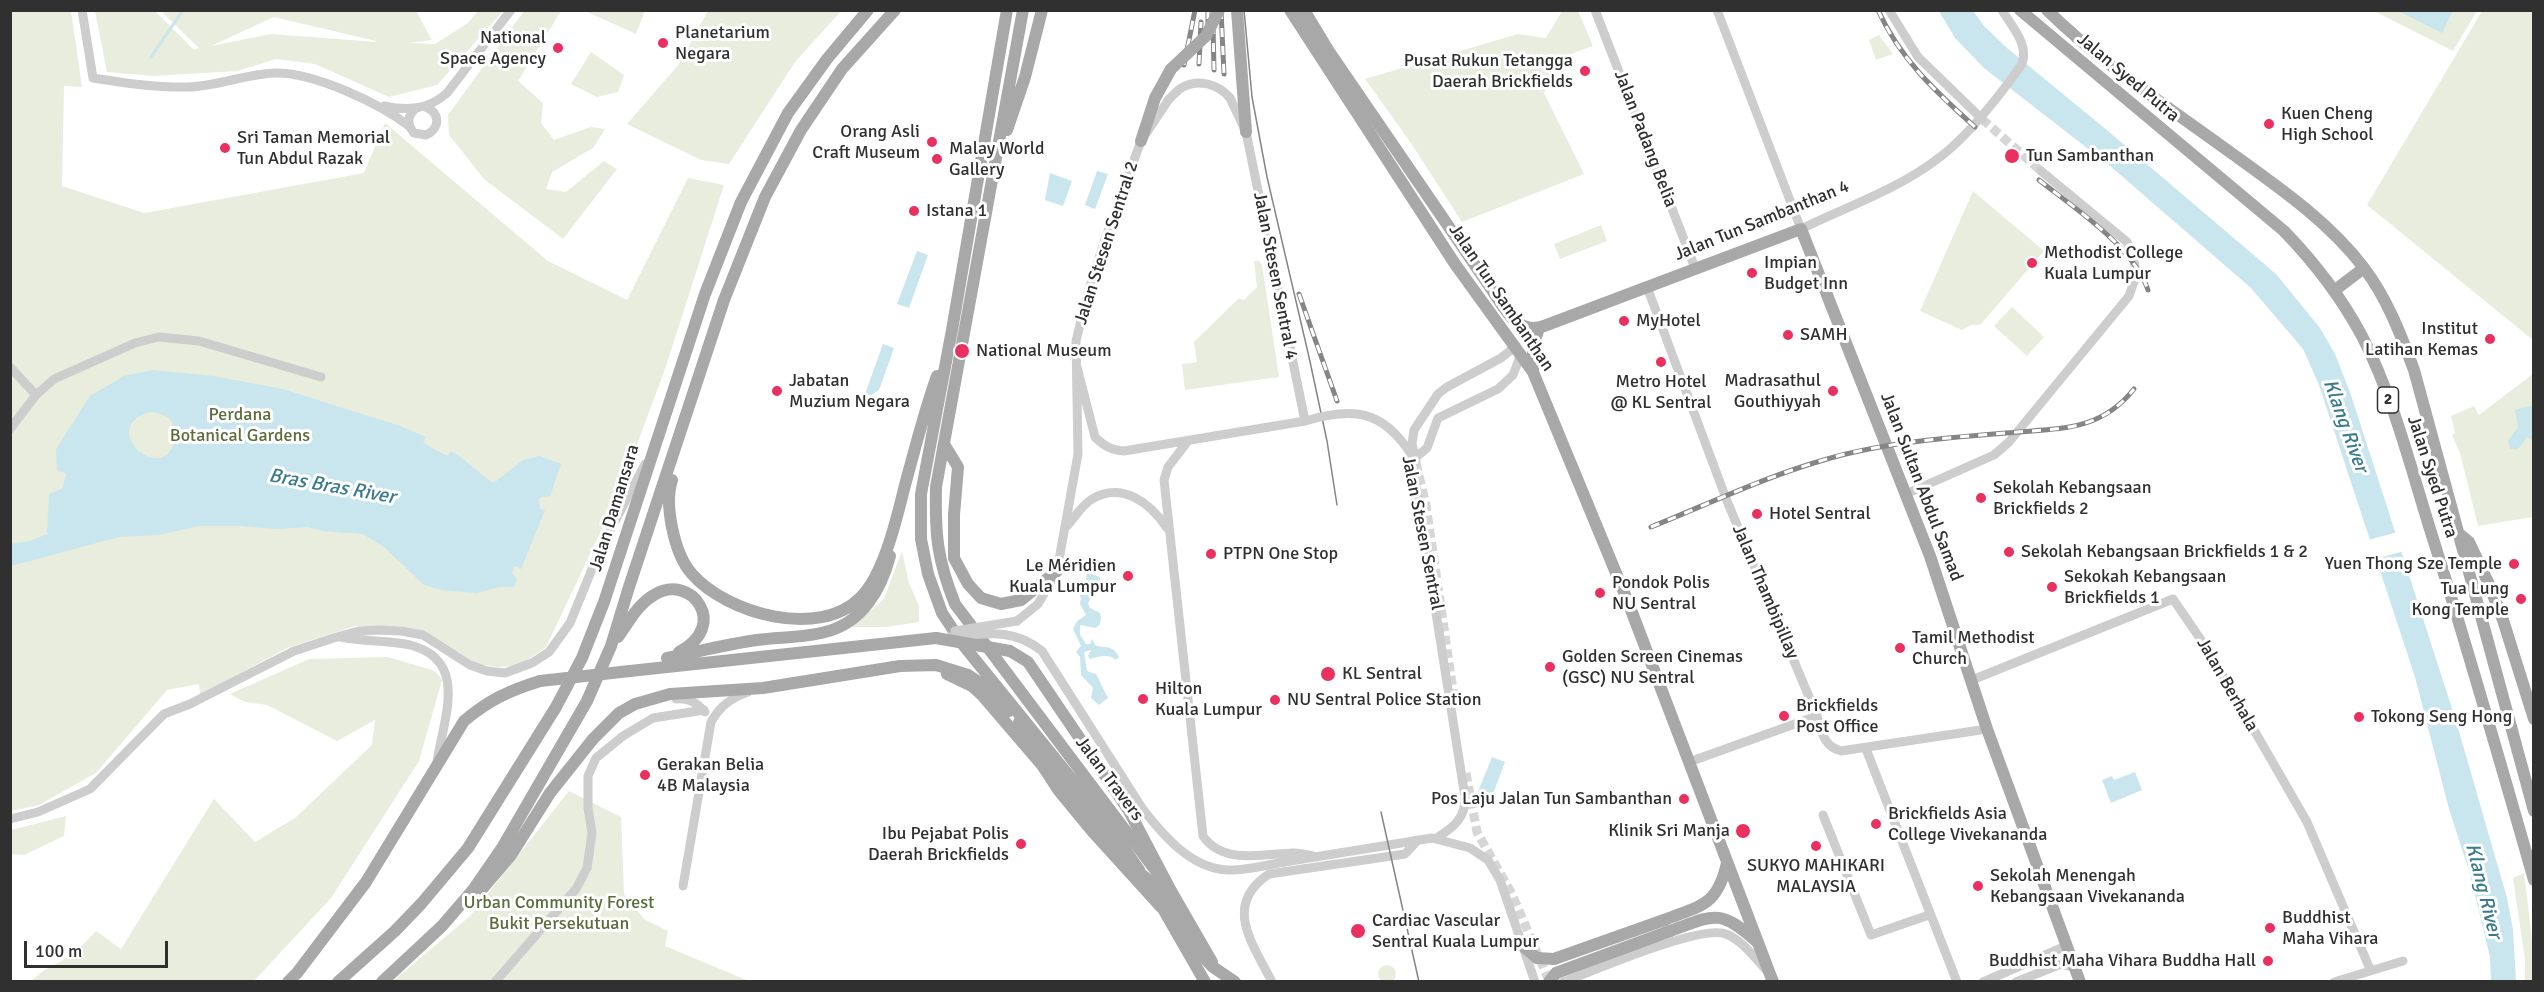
<!DOCTYPE html>
<meta charset="utf-8">
<style>
body{margin:0}
#map{position:relative;width:2544px;height:992px;overflow:hidden;background:#fff;font-family:Signika,sans-serif}
canvas{display:block}
.frame{position:absolute;inset:0;border:12px solid #303030;pointer-events:none}
.scale{position:absolute;left:24px;top:941px;width:144px;height:27px;box-sizing:border-box;border:3px solid #303030;border-top:0;padding-left:8px;font-size:18px;line-height:21px;white-space:nowrap;color:#303030;-webkit-text-stroke:4px #fff;paint-order:stroke}
</style>
<div id="map">
<canvas width="2544" height="992"></canvas>
<div class="frame"></div>
<div class="scale">100 m</div>
</div>
<script>
const g = document.querySelector('canvas').getContext('2d');
g.lineJoin = 'round';
function paint(path, color) { g.fillStyle = color; g.fill(path, 'evenodd'); }
function stroke(path, color, width, dash) { g.strokeStyle = color; g.lineWidth = width; g.lineCap = dash ? 'butt' : 'round'; g.setLineDash(dash || []); g.stroke(path); }
function drawText(font, color, halo, rows, align = 'center') {
  g.font = font + ' Signika,sans-serif'; g.lineWidth = 6; g.setLineDash([]); g.textBaseline = 'middle'; g.strokeStyle = halo; g.fillStyle = color; for (const [text, x, y, turn = 0] of rows) {
    g.save(); g.translate(x, y); g.rotate((+turn || 0) * Math.PI / 180); g.textAlign = isNaN(turn) ? turn : align; if (halo) g.strokeText(text, 0, 0); g.fillText(text, 0, 0); g.restore();
  }
}
paint(new Path2D(`
 M10 11H71L82 87 64 86 62 186 144 213 364 173 385 123 548 261 627 300 688 178 724 185 666 366 619 493 546 647 519 666 497 667 478 664 426 633 399 626H355L287 648 200 695 199 684 167 690 96 773 39 805 11 811Z
 M95 11H155L194 50 199 48 161 11H416L432 40 409 43 435 44 468 23 478 11H503L437 85 389 97 315 64 276 59 237 71 153 76 107 72ZM274 17 376 41V42L271 34 211 46Z
 M524 11H561L518 81 543 103 541 123 554 140 591 127 605 129 593 148 552 172 546 189 566 192 604 161 617 169 563 239 484 179 449 135 448 115Z
 M585 11H645L636 34Z
 M708 11H841L795 62 729 164 701 160 627 124 679 64Z
 M1562 11H1578L1593 46 1563 57 1544 93 1584 174 1462 222 1411 143 1365 79 1518 34 1546 38Z
 M2374 11H2477L2453 51Z
 M2482 11H2533V340L2367 205Z
 M1879 35 1893 54 1876 60 1869 40Z
 M591 52 624 75 618 92 597 97 571 84Z
 M1973 191 2044 251 1980 325H1971L1962 330 1920 311Z
 M1601 225 1607 241 1560 259 1554 244Z
 M1254 261H1259L1262 265 1279 377 1185 390 1182 364 1197 362 1194 342 1239 298 1244 300 1257 287Z
 M2012 307 2044 337 2027 356 1994 326Z
 M2533 374V517L2478 526 2460 453 2452 435 2455 433 2451 416 2474 406 2479 415Z
 M902 551 909 583 919 606V622L886 627H851L884 599Z
 M388 657 435 671 442 680 419 761 331 898 254 981H31L43 971 74 954 96 931 121 949 214 799 255 842 295 818 372 745 375 720 337 741 267 705 245 702 230 694 309 659Z
 M569 791 621 817 624 894 644 919 668 931 665 946 749 981 392 982 470 916Z
 M66 816 64 836 24 855 11 854V830Z
 M2524 873 2533 948V981H2525V960L2513 878Z
 M1378 974a9 9 0 1 1 18 0a9 9 0 1 1-18 0Z`), '#e8eddd');
paint(new Path2D(`
 M1939 11H1973L1985 27 2007 48 2108 131 2276 274 2320 328 2335 354 2351 395 2456 721 2507 898 2513 930 2516 981H2491L2490 957 2470 874 2449 809 2415 677 2319 385 2303 349 2251 288 2109 165 1984 68 1955 38Z
 M2398 11 2453 10V11L2442 33Z
 M1097 171 1108 174 1095 209 1085 205Z
 M1050 173 1072 181 1063 206 1045 200Z
 M917 251 928 255 909 308 897 304Z
 M883 344 894 348 879 390 870 396 865 394Z
 M153 370 213 376 283 389 400 426 426 437 423 443 447 456 451 451C467 460 478 474 494 483L523 460 539 456 561 464 550 496 542 497 539 500 540 509 545 510 521 569 515 566 512 573 517 579 514 587H499L477 593 441 590 423 584 384 547 363 534 323 531 308 527 278 529 237 526H199L159 535 119 537 11 566V544L30 541 47 534 49 494 63 488 66 473 57 471 56 449 90 396 124 376ZM151 412C166 413 179 423 175 440 162 489 95 425 151 412Z
 M2533 405V440L2527 437 2518 449H2510L2508 441 2518 427 2515 410Z
 M1087 568 1091 574 1100 577V585L1088 603 1090 608 1100 613C1102 619 1101 626 1095 628L1080 625V635L1086 644H1090L1092 639 1096 646C1107 648 1113 645 1119 657L1116 660C1108 653 1098 657 1090 659L1088 656 1091 650 1084 652 1087 671 1096 674 1108 698 1099 705 1091 698 1093 688 1081 675 1080 657 1076 652 1081 646 1073 629 1077 621 1086 615 1080 604 1081 598 1078 592 1086 582Z
 M1492 757 1505 762 1490 802 1486 800 1487 796 1478 792Z
 M2135 772 2142 790 2111 803 2102 780 2112 776 2114 780Z`), '#c9e5ed');
paint(new Path2D(`
 M2398 532 2404 551 2375 559 2368 540Z`), '#fff');
stroke(new Path2D(`
 M151 57 183 10`), '#c9e5ed', 3);
stroke(new Path2D(`
 M1982 119 2041 171
 M1416 463 1426 505 1454 697
 M1466 773 1477 832 1512 894 1547 976 1558 979`), '#d6d6d6', 9, [9, 4.5]);
stroke(new Path2D(`
 M82 10 93 78C125 83 157 88 189 87 218 86 246 74 275 73 313 72 379 103 409 126
 M1595 10 1695 268
 M1717 10 1801 229C1844 208 1898 189 1936 160 1966 139 2001 94 2022 64 2029 44 2012 27 2002 10
 M1889 10 1918 57 1982 119
 M384 106C407 111 428 110 447 93L511 10
 M415 109C407 116 407 125 414 133L426 135C441 128 440 112 425 107
 M1647 287 1727 501 1817 716C1822 732 1823 746 1841 751L1987 729
 M10 367 36 395
 M1077 367 1095 437C1104 446 1111 450 1124 451L1305 421 1246 132 1230 98
 M10 429 36 395 54 379 135 343 159 337 199 341 321 377
 M1188 441 1168 467 1164 480 1203 836C1223 865 1263 854 1293 853 1301 853 1309 855 1317 857
 M1411 454 1465 797C1466 817 1454 827 1438 837
 M1415 458 1427 448 1438 418 1498 389 1513 375 1521 354
 M1416 461 1412 444 1414 430 1438 394 1447 387 1501 358 1516 346
 M1906 494 1994 455 2009 442 2129 296 2136 276 2134 259 2127 242 2041 171
 M1067 526C1074 518 1082 505 1092 499 1123 481 1151 504 1167 528
 M1017 621 1038 604 1057 571 1078 454 1076 341 1087 296 1104 242 1141 141 1169 99
 M341 637C364 642 387 640 410 645 470 660 443 720 437 762
 M1972 680 2173 599 2208 650 2307 822 2370 969
 M676 699C689 698 696 702 705 712
 M1866 749 1957 982
 M1689 762 1817 716
 M1823 815 1871 935 1929 915
 M10 819 38 812 90 789 164 714 190 704 294 651 340 636 359 631 379 630 401 631 423 635 470 665 487 671 505 673 532 663 549 652 570 623 599 552 645 464
 M1284 862 1432 838 1470 848 1488 860 1500 880 1535 982
 M683 886 711 722C720 706 731 698 748 692
 M495 982 576 889 587 868 592 833 588 808V776L596 758 623 736 653 718 704 710
 M1272 982C1253 944 1222 905 1269 874L1405 854 1418 840
 M1563 982C1593 971 1701 924 1726 934 1742 940 1755 958 1767 971
 M1983 982 2066 946
 M2016 982 2061 964 2074 967
 M2334 982 2403 961`), '#cdcdcd', 9);
stroke(new Path2D(`
 M1007 10 952 330 921 494V539L928 574 942 613 964 646 1100 814 1139 870
 M1023 10 936 487C935 535 937 559 955 604L1171 891 1212 962
 M1237 10 1246 132
 M1290 10 1455 264 1533 372 1628 602 1773 982
 M1304 10 1330 53 1490 287C1504 307 1516 336 1544 326L1801 229 1930 556 1987 729 2080 982
 M2020 10 2284 231C2315 263 2341 297 2362 336 2395 400 2413 477 2435 545 2470 656 2502 768 2534 880
 M2047 10C2103 65 2171 109 2234 155 2280 188 2330 223 2364 268 2387 298 2401 335 2414 370L2534 811
 M1007 130 1025 77 1042 10
 M1141 141 1155 98 1171 69
 M2335 290 2364 268
 M1533 371V346L1539 328
 M944 444 958 467 954 515V558L968 584 981 598 1001 604 1021 600 1057 571
 M672 480C664 504 674 554 692 574 727 614 819 639 860 598 884 575 897 517 905 485 915 449 924 412 937 376
 M2458 533 2469 542 2488 582 2503 620 2534 719
 M618 637C629 622 637 605 654 595 690 572 731 625 679 652
 M667 658C697 652 727 644 757 640 779 637 803 638 825 632 862 623 881 590 890 556
 M630 671 936 638
 M947 674 972 686 982 695 1042 765 1059 791 1092 831 1161 907
 M482 889 511 855 550 793 593 739 619 713 635 704 670 694 763 688 900 666 936 665 968 675 980 683 1009 711
 M1158 900 1205 982
 M1664 920C1702 905 1717 906 1727 863
 M1670 931C1714 915 1719 908 1756 941
 M1525 948 1537 958
 M288 982 297 973 366 882 464 721C489 700 508 691 540 681
 M338 982 395 931 421 904 468 848 556 707 582 658 604 602 705 294 741 202 788 113 827 59 868 10
 M382 982 442 926 473 890 502 848 587 701 611 646 629 587 724 300 765 197 801 130 842 69 895 10`), '#a8a8a8', 12);
stroke(new Path2D(`
 M1244 10 1252 97 1267 177 1309 357 1327 441 1337 505
 M1381 812 1419 982`), '#858585', 1.5);
const rail = new Path2D(`
 M1208 10V34
 M1221 10 1224 74
 M1878 10C1900 59 1936 92 1975 127
 M1213 25 1214 70
 M1199 64 1201 22
 M1184 65 1195 10
 M2039 180C2074 208 2133 246 2148 290
 M1299 294 1337 401
 M1651 527C1706 505 1760 479 1817 462 1877 443 1943 438 2006 433 2057 428 2099 433 2134 389`);
stroke(rail, '#858585', 5);
stroke(rail, '#fff', 3, [9]);
stroke(new Path2D(`
 M1169 99C1173 96 1178 89 1183 87 1200 78 1219 85 1230 98
 M1305 421C1352 407 1382 409 1411 454
 M955 631 1017 621
 M950 637C986 634 1012 627 1042 651L1142 808C1162 834 1191 869 1228 870 1246 871 1266 865 1284 862`), '#cdcdcd', 9);
stroke(new Path2D(`
 M1171 69 1206 36 1219 10
 M936 638 1010 651 1028 662 1129 811 1171 891
 M540 681 630 671
 M1019 722 1126 862 1157 887 1195 948 1213 967 1235 982
 M1537 958 1554 959 1664 920
 M1549 982 1556 973 1670 931`), '#a8a8a8', 12);
for (const [x, y, r, color] of [
 [663,43,6,"#e9305e"],
 [558,48,6,"#e9305e"],
 [1585,71,6,"#e9305e"],
 [2269,124,6,"#e9305e"],
 [932,142,6,"#e9305e"],
 [225,148,6,"#e9305e"],
 [2012,156,8,"#e9305e"],
 [937,159,6,"#e9305e"],
 [914,211,6,"#e9305e"],
 [2032,263,6,"#e9305e"],
 [1752,273,6,"#e9305e"],
 [1624,321,6,"#e9305e"],
 [1788,335,6,"#e9305e"],
 [2490,339,6,"#e9305e"],
 [962,351,8,"#e9305e"],
 [1661,362,6,"#e9305e"],
 [777,391,6,"#e9305e"],
 [1833,391,6,"#e9305e"],
 [1981,498,6,"#e9305e"],
 [1757,514,6,"#e9305e"],
 [2009,552,6,"#e9305e"],
 [1211,554,6,"#e9305e"],
 [2514,564,6,"#e9305e"],
 [1128,576,6,"#e9305e"],
 [2052,587,6,"#e9305e"],
 [1600,593,6,"#e9305e"],
 [2521,599,6,"#e9305e"],
 [1900,648,6,"#e9305e"],
 [1550,667,6,"#e9305e"],
 [1328,674,8,"#e9305e"],
 [1143,699,6,"#e9305e"],
 [1275,700,6,"#e9305e"],
 [1784,716,6,"#e9305e"],
 [2359,717,6,"#e9305e"],
 [645,775,6,"#e9305e"],
 [1684,799,6,"#e9305e"],
 [1876,824,6,"#e9305e"],
 [1743,831,8,"#e9305e"],
 [1021,844,6,"#e9305e"],
 [1816,846,6,"#e9305e"],
 [1978,886,6,"#e9305e"],
 [2270,928,6,"#e9305e"],
 [1358,931,8,"#e9305e"],
 [2268,961,6,"#e9305e"]
]) { const dot = new Path2D(); dot.arc(x, y, r, 0, 2 * Math.PI); g.fillStyle = color; g.fill(dot); stroke(dot, '#fff', 2); }
for (const [x, y, w] of [
 [2388,400,21]
]) { const box = new Path2D(); box.roundRect(x - w / 2, y - 13, w, 26, 4.5); g.fillStyle = '#fff'; g.fill(box); stroke(box, '#303030', 1.5); }
drawText('bold 16px', '#303030', null, [
 ["2",2388,400]
]);
drawText('18px', '#303030', '#fff', [
 ["Planetarium",675,33],
 ["Negara",675,54],
 ["National",546,38,"right"],
 ["Space Agency",546,59,"right"],
 ["Pusat Rukun Tetangga",1573,61,"right"],
 ["Daerah Brickfields",1573,82,"right"],
 ["Kuen Cheng",2281,114],
 ["High School",2281,135],
 ["Orang Asli",920,132,"right"],
 ["Craft Museum",920,153,"right"],
 ["Sri Taman Memorial",237,138],
 ["Tun Abdul Razak",237,159],
 ["Malay World",949,149],
 ["Gallery",949,170],
 ["Tun Sambanthan",2026,156],
 ["Istana 1",926,211],
 ["Methodist College",2044,253],
 ["Kuala Lumpur",2044,274],
 ["Impian",1764,263],
 ["Budget Inn",1764,284],
 ["MyHotel",1636,321],
 ["Institut",2478,329,"right"],
 ["Latihan Kemas",2478,350,"right"],
 ["SAMH",1800,335],
 ["National Museum",976,351],
 ["Jabatan",789,381],
 ["Muzium Negara",789,402],
 ["Madrasathul",1821,381,"right"],
 ["Gouthiyyah",1821,402,"right"],
 ["Metro Hotel",1661,382,"center"],
 ["@ KL Sentral",1661,403,"center"],
 ["Sekolah Kebangsaan",1993,488],
 ["Brickfields 2",1993,509],
 ["Hotel Sentral",1769,514],
 ["Sekolah Kebangsaan Brickfields 1 & 2",2021,552],
 ["PTPN One Stop",1223,554],
 ["Yuen Thong Sze Temple",2502,564,"right"],
 ["Le Méridien",1116,566,"right"],
 ["Kuala Lumpur",1116,587,"right"],
 ["Sekokah Kebangsaan",2064,577],
 ["Brickfields 1",2064,598],
 ["Pondok Polis",1612,583],
 ["NU Sentral",1612,604],
 ["Tua Lung",2509,589,"right"],
 ["Kong Temple",2509,610,"right"],
 ["Tamil Methodist",1912,638],
 ["Church",1912,659],
 ["Golden Screen Cinemas",1562,657],
 ["(GSC) NU Sentral",1562,678],
 ["KL Sentral",1342,674],
 ["Hilton",1155,689],
 ["Kuala Lumpur",1155,710],
 ["NU Sentral Police Station",1287,700],
 ["Brickfields",1796,706],
 ["Post Office",1796,727],
 ["Tokong Seng Hong",2371,717],
 ["Gerakan Belia",657,765],
 ["4B Malaysia",657,786],
 ["Pos Laju Jalan Tun Sambanthan",1672,799,"right"],
 ["Brickfields Asia",1888,814],
 ["College Vivekananda",1888,835],
 ["Klinik Sri Manja",1730,831,"right"],
 ["Ibu Pejabat Polis",1009,834,"right"],
 ["Daerah Brickfields",1009,855,"right"],
 ["SUKYO MAHIKARI",1816,866,"center"],
 ["MALAYSIA",1816,887,"center"],
 ["Sekolah Menengah",1990,876],
 ["Kebangsaan Vivekananda",1990,897],
 ["Buddhist",2282,918],
 ["Maha Vihara",2282,939],
 ["Cardiac Vascular",1372,921],
 ["Sentral Kuala Lumpur",1372,942],
 ["Buddhist Maha Vihara Buddha Hall",2256,961,"right"]
], 'left');
drawText('18px', '#303030', '#fff', [
 ["Jalan Syed Putra",2128,78,40],
 ["Jalan Padang Belia",1645,139,69],
 ["Jalan Tun Sambanthan 4",1762,221,-22],
 ["Jalan Stesen Sentral 2",1107,243,-72],
 ["Jalan Stesen Sentral 4",1275,276,79],
 ["Jalan Tun Sambanthan",1501,298,56],
 ["Jalan Syed Putra",2432,477,72],
 ["Jalan Sultan Abdul Samad",1921,487,69],
 ["Jalan Damansara",615,508,-73],
 ["Jalan Stesen Sentral",1422,533,79],
 ["Jalan Thambipillay",1765,592,67],
 ["Jalan Berhala",2227,685,60],
 ["Jalan Travers",1109,779,53]
]);
drawText('18px', '#5b6d3c', '#fff', [
 ["Perdana",240,415],
 ["Botanical Gardens",240,436],
 ["Urban Community Forest",559,903],
 ["Bukit Persekutuan",559,924]
]);
drawText('italic 20px', '#397b8d', '#fff', [
 ["Klang River",2345,426,70],
 ["Bras Bras River",332,487,10],
 ["Klang River",2483,891,76]
]);
</script>
